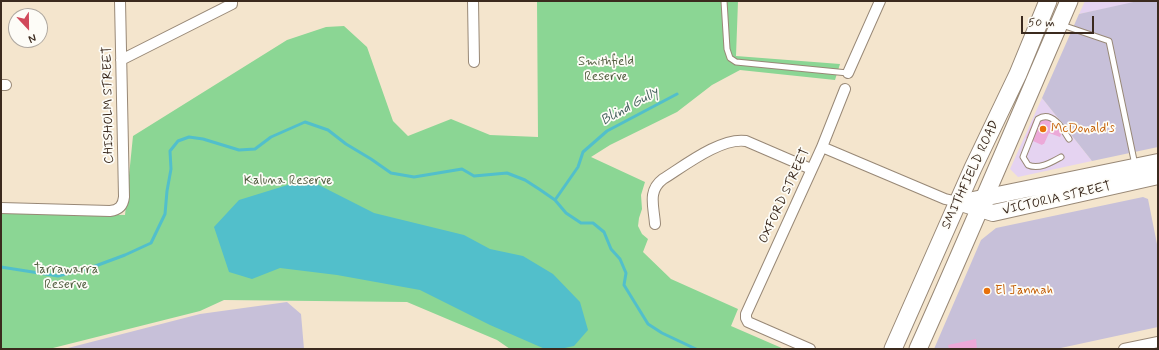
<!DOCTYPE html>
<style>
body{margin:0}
#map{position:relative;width:1159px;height:350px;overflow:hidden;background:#f4e5cd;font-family:Mynerve,sans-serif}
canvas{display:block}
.frame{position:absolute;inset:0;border:2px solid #3b2a1e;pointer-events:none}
.north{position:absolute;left:8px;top:8px;width:40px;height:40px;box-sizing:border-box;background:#fdfcf7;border:1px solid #afa8a0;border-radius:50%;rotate:158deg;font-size:11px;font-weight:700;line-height:16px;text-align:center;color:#3b2a1e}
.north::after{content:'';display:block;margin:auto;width:14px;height:18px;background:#d1495b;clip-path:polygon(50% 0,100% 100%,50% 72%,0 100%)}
.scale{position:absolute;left:1021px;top:16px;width:73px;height:18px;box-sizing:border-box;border:2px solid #3b2a1e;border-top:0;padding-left:5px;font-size:12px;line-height:14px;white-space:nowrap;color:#3b2a1e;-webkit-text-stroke:3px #fdfcf7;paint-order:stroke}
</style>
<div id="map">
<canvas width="1159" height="350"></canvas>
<div class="frame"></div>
<div class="north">N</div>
<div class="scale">50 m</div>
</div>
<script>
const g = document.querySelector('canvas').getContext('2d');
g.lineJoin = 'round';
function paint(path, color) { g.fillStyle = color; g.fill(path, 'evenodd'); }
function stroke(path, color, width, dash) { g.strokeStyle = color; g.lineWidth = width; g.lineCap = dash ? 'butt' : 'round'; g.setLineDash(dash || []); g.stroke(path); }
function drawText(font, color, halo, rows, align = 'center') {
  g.font = font + ' Mynerve,sans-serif'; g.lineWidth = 3.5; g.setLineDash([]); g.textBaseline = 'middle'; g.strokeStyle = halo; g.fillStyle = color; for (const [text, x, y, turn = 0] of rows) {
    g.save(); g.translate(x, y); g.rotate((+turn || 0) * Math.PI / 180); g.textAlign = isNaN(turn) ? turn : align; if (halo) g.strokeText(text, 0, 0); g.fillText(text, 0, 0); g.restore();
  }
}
paint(new Path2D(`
 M1085 1H1143L1079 14Z
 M1042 98 1092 161 1018 177 1010 169Z`), '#e5d3f1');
paint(new Path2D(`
 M1138 1H1158V147L1092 161 1042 98 1079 14Z
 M1143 197 1148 199 1158 249V327L1056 349H934L981 240 996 228Z
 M287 302 301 314 304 349H64L200 314Z`), '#c7c0d9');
paint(new Path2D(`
 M537 1H738L736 56 840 64 835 80 740 70 712 85 677 112 610 145 591 157 645 182 641 195 642 209 639 218 638 226 642 234 648 239 643 252 671 279 738 309 731 326 784 349H510L497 340 407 302 224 300 200 311 49 349H1V212L125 215 133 136 287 40 326 27 344 26 367 47 393 121 408 136 451 119 490 135 538 137Z`), '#8bd694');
paint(new Path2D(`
 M307 179 374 213 464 235 490 249 523 256 553 274 580 302 588 330 574 346 560 349H545L490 325 420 290 337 275 280 268 252 279 229 272 214 227 239 200Z`), '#52bfcb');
stroke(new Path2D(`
 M555 200 578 167 583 152 607 131 677 94
 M1 267 58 276 90 268 125 255 151 243 165 214 167 191 171 169 170 151 178 141 189 137 203 139 239 150 255 149 271 137 305 122 328 130 346 144 371 159 391 173 414 177 462 169 474 176 507 173 525 180 539 189 555 200 566 213 581 223H593L604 232 611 249 620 259 626 273 624 285 648 324 662 333 696 349`), '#52bfcb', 3);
paint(new Path2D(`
 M1044 117 1055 121 1054 123 1062 132 1060 137 1049 133 1044 144H1043L1042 145 1026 138 1034 119 1038 121Z
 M976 339 977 349H949L948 345Z`), '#eca9d8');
const service = new Path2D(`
 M724 1 727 49 730 58 736 62 848 73
 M1062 25 1109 41 1135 165
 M1061 157C1052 162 1039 170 1028 165L1023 157 1038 119C1052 110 1063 129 1069 139`);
const minor = new Path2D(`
 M473 1 474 62
 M121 60 232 4V1
 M848 73 880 1
 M1 85H6
 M822 147 945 199 958 202
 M1 208 110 211C119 210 123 206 124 197L120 1
 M655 224C654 207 647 191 663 179 684 166 721 137 746 141L811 169
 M810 349 748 322 746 318V314L822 147 845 89
 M1124 349 1158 342`);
const primary = new Path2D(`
 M973 200 1158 162
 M958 202 993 213 1158 176`);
const trunk = new Path2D(`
 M893 349 973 168 1018 74 1048 1
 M918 349C970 233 1019 117 1069 1`);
stroke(service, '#988876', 7);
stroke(minor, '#988876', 12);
stroke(primary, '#988876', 18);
stroke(trunk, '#988876', 19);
stroke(service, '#fff', 5);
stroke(minor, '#fff', 10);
stroke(primary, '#fff', 16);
stroke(trunk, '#fff', 17);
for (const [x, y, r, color] of [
 [1043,129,4,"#e8710a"],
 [987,291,4,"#e8710a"]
]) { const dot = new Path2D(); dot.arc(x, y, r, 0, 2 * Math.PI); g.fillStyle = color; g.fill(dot); stroke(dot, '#fdfcf7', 1.5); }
drawText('13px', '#535e41', '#fdfcf7', [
 ["Smithfield",606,62],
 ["Reserve",606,77],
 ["Kaluna Reserve",288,181],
 ["Tarrawarra",66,270],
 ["Reserve",66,285]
]);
drawText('13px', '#3b2a1e', '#fdfcf7', [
 ["CHISHOLM STREET",109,105,-91],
 ["SMITHFIELD ROAD",971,175,-65],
 ["OXFORD STREET",785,196,-65],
 ["VICTORIA STREET",1057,199,-13]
]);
drawText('13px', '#c56008', '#fdfcf7', [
 ["McDonald's",1051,129],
 ["El Jannah",995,291]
], 'left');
drawText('italic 14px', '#435e5b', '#fdfcf7', [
 ["Blind Gully",630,107,-29]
]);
</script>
